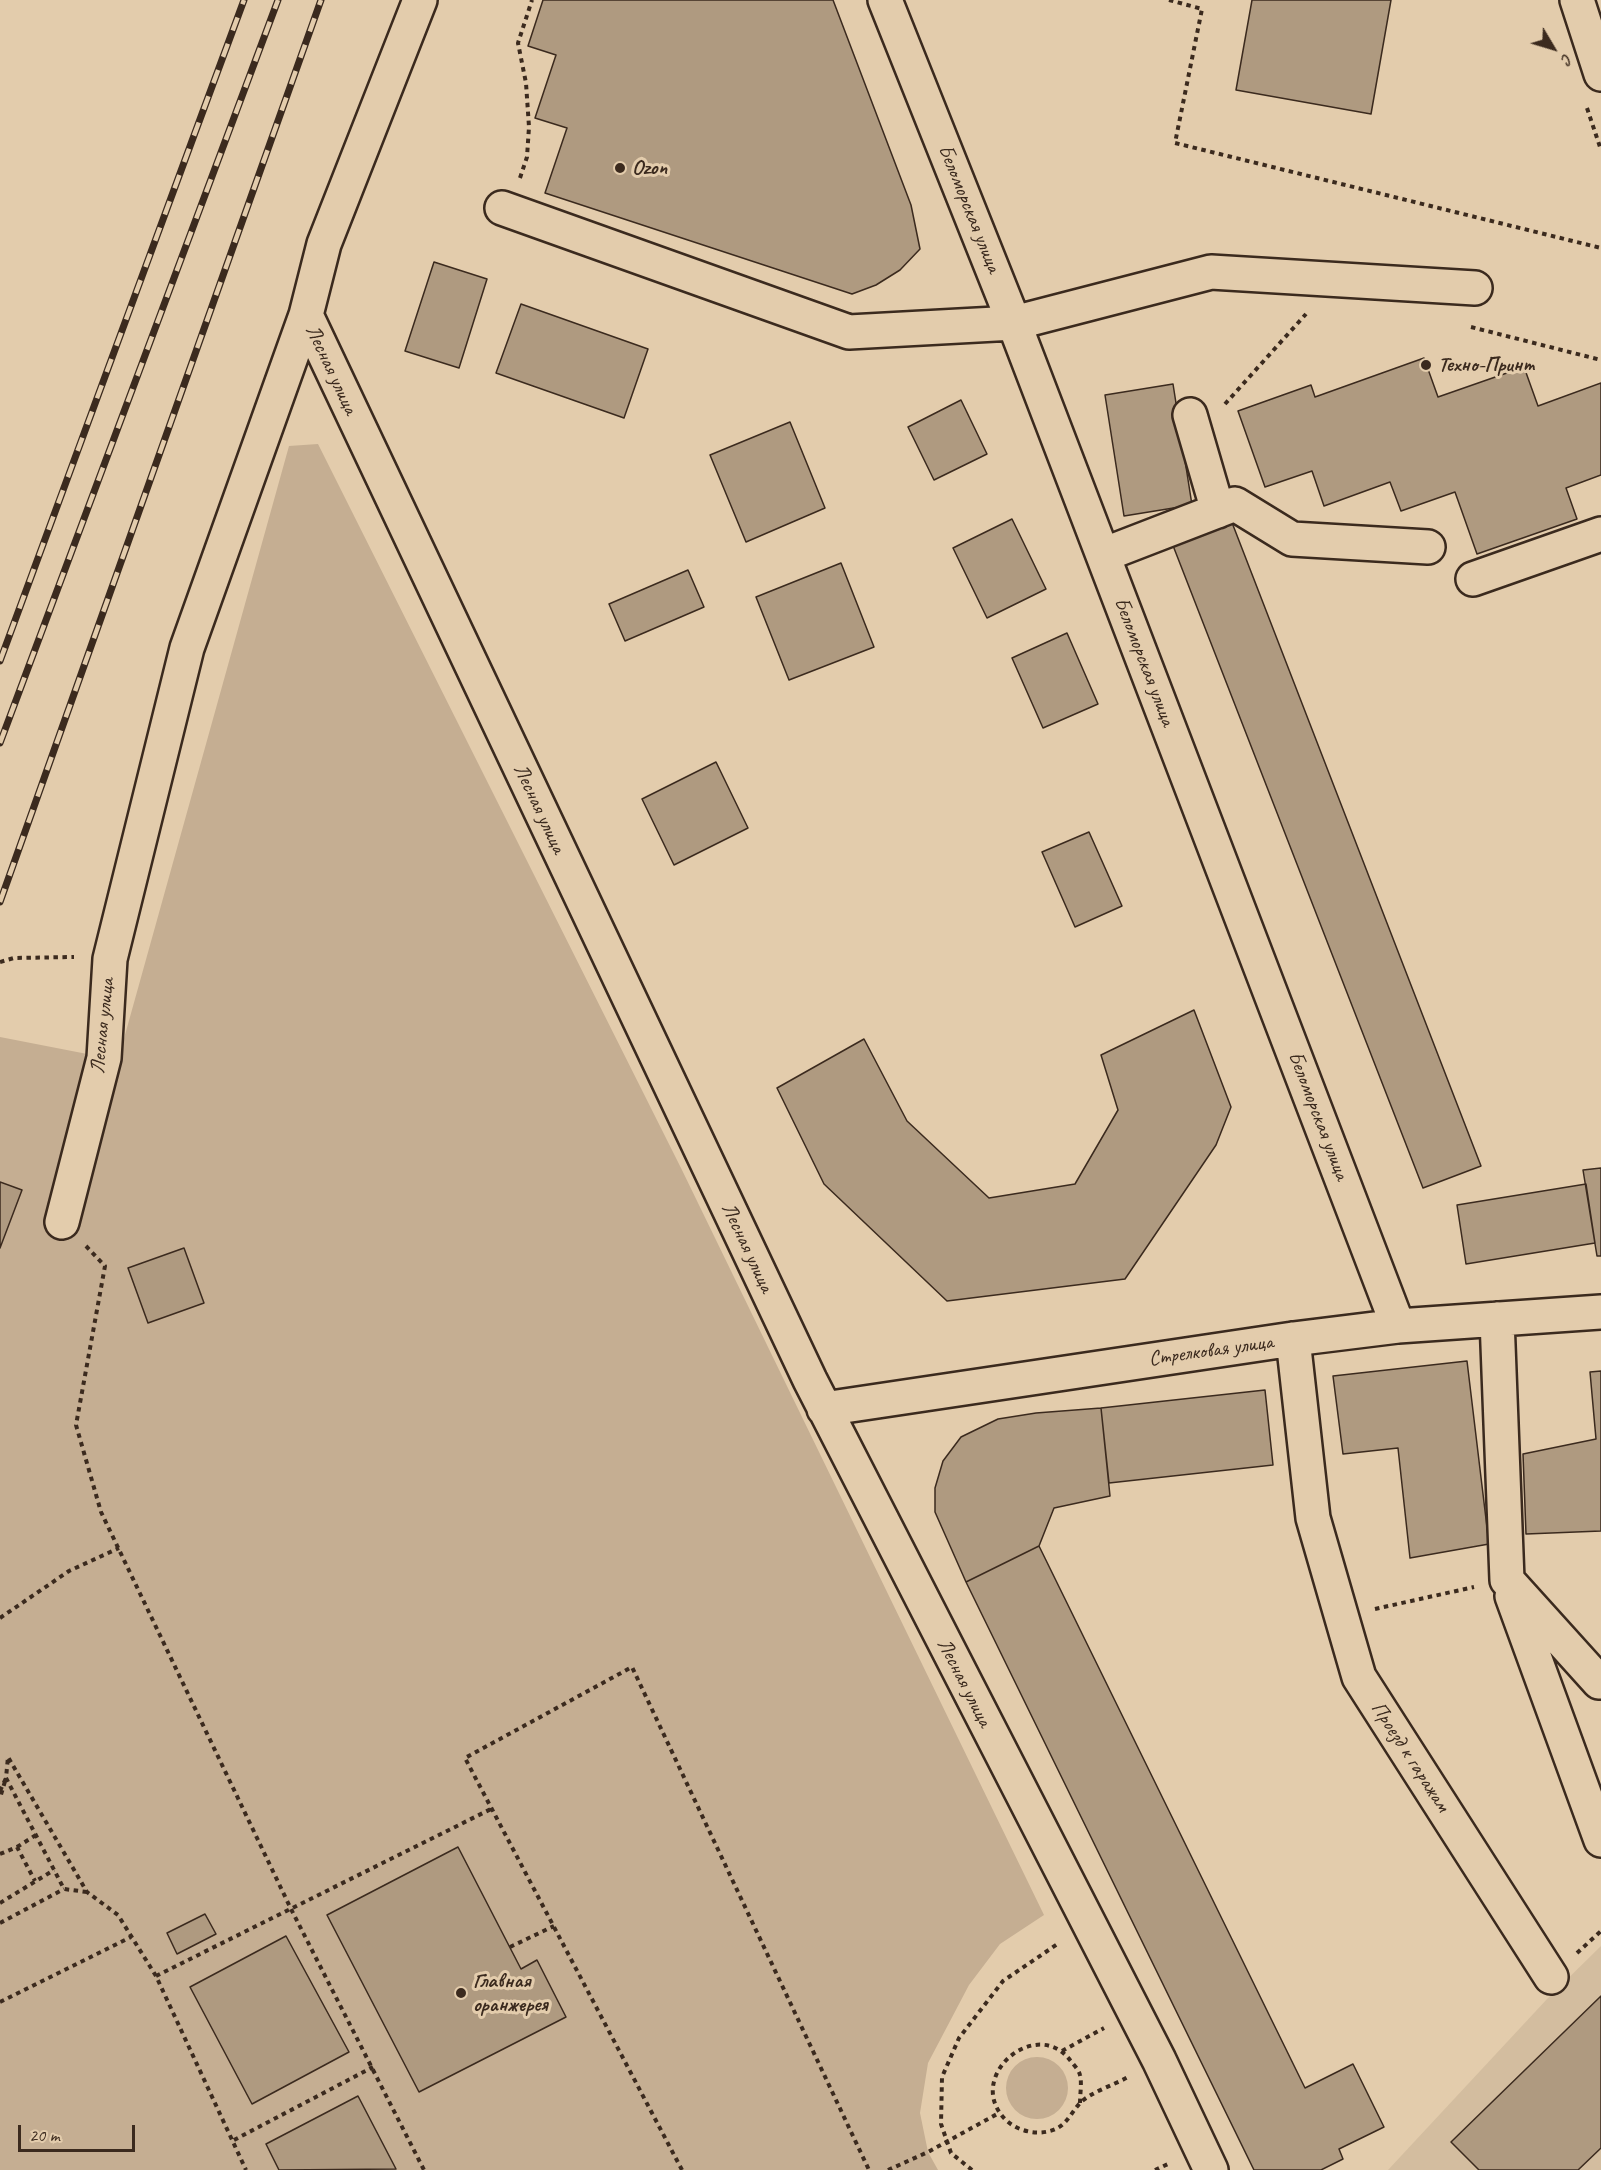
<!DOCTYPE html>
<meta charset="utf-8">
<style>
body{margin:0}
#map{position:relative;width:1601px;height:2170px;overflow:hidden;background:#e3ccac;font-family:Caveat,sans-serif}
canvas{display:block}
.north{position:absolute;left:1523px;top:18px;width:60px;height:60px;-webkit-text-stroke:4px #e3ccac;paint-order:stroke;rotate:128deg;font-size:16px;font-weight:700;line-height:24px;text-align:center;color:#3b2a1e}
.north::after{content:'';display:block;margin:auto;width:21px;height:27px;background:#3b2a1e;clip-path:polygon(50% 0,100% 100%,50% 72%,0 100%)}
.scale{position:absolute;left:18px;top:2125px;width:117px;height:27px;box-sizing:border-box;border:3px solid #3b2a1e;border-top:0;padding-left:8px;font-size:18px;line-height:21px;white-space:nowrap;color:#3b2a1e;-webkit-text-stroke:4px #e3ccac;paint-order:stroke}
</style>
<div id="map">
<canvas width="1601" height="2170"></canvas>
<div class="north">С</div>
<div class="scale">20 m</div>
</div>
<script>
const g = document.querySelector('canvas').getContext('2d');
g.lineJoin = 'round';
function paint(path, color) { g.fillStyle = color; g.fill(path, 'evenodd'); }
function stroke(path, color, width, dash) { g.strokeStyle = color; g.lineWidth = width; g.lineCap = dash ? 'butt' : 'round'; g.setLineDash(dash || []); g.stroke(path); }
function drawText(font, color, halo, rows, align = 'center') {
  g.font = font + ' Caveat,sans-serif'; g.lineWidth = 6; g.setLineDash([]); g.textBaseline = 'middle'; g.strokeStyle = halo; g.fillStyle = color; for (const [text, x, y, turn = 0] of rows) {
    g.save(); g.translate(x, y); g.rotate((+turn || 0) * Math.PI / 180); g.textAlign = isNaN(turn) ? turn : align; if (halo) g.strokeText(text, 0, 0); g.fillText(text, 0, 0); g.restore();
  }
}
paint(new Path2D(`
 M1601 1946V2170H1388L1548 1998Z`), '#d3bd9f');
paint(new Path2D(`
 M318 444 681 1168 1044 1915 1000 1944 969 1985 928 2063 920 2113 928 2152 938 2170H0V1037L118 1060 289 446Z
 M1006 2088a31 31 0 1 1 62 0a31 31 0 1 1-62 0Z`), '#c5ae92');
const building = new Path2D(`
 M543 0H833L911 205 920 249 900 270 876 285 852 294 545 193 567 128 535 118 556 55 528 46Z
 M1252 0H1391L1371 114 1236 90Z
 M434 262 487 279 459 368 405 351Z
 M521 304 648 349 624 418 496 373Z
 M1424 358 1438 397 1524 367 1538 406 1601 383V475L1566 488 1577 519 1477 554 1455 492 1401 511 1390 482 1324 506 1312 471 1265 487 1238 411 1311 385 1315 397Z
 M1173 384 1192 505 1124 516 1105 395Z
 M961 400 987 454 934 480 908 427Z
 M790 422 825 508 746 542 710 455Z
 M1012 519 1046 589 987 618 953 548Z
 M1231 520 1481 1166 1423 1188 1172 543Z
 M841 563 874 647 789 680 756 597Z
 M688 570 704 607 625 641 609 604Z
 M1067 633 1098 704 1043 728 1012 658Z
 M716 762 748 828 674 865 642 799Z
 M1089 832 1122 906 1075 927 1042 852Z
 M1194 1010 1231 1107 1216 1145 1125 1279 947 1301 824 1184 777 1088 864 1039 907 1121 989 1198 1075 1184 1118 1110 1101 1055Z
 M1601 1168V1256H1597L1583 1170Z
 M0 1182 22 1190 0 1248Z
 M1586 1184 1595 1243 1466 1264 1457 1205Z
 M184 1248 204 1303 148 1323 128 1268Z
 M1467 1361 1489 1544 1410 1558 1398 1448 1343 1454 1333 1376Z
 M1601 1371V1531L1526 1534 1523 1454 1596 1439 1590 1372Z
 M1265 1390 1273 1465 1109 1483 1101 1408Z
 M1101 1408 1110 1496 1054 1508 1039 1546 966 1582 935 1512V1488L943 1461 961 1437 998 1419 1036 1413Z
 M1039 1546 1305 2088 1353 2064 1384 2127 1339 2149 1343 2159 1321 2170H1254L966 1582Z
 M458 1847 521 1969 537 1960 566 2017 419 2092 327 1915Z
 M205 1914 216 1934 177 1954 167 1933Z
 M286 1936 349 2052 252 2104 190 1987Z
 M1601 1996V2148L1578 2170H1479L1451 2142Z
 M358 2096 396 2169 279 2170 266 2144Z`);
paint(building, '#af9a80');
stroke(building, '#3b2a1e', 1.5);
const minor = new Path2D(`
 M885 0 1014 323 1398 1326
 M1577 0 1601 74
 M502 208 849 332 1014 323 1211 272 1475 288
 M306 315 810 1380 1159 2060 1211 2170
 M1190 415 1218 511
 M1103 555 1235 504 1292 539 1428 547
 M1473 579 1601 534
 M62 1222 104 1058 110 959 187 648 306 315 324 244 420 0
 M1497 1319 1507 1580 1599 1682
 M1293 1339 1313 1518 1359 1677 1551 1977
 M824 1409 1293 1339 1398 1326 1601 1312
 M1512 1596 1601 1840`);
stroke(minor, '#3b2a1e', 38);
stroke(new Path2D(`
 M1169 0 1202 9 1175 143 1601 248
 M1587 108 1601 150
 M520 178 527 157 529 127 526 83 518 43 532 0
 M1471 327 1601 360
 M1225 404 1306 314
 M0 962 14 958 74 957
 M86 1246 105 1266 76 1425 101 1512 291 1909 424 2170
 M1375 1609 1474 1587
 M0 1618 69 1571 119 1548
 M0 1791 6 1778 0 1798
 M17 1847 36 1835
 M0 1854 17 1847 35 1881
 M87 1892 64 1889 6 1778 8 1757 87 1892 118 1915 156 1976 246 2170
 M0 1903 54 1870
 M0 1923 64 1889
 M510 1947 554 1926
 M1577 1953 1601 1931
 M156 1976 491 1809
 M0 2002 131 1937
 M1062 2051 1104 2028
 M1080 2103C1080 2094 1082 2083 1080 2075 1079 2070 1073 2064 1070 2060 1035 2015 962 2079 1007 2121 1018 2131 1036 2135 1050 2131 1066 2127 1070 2114 1080 2103 1091 2092 1114 2085 1128 2077
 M234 2140 373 2067
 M682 2170 465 1758 632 1667 869 2170
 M888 2170 928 2152 999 2113
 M972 2170 951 2153 941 2124 942 2077 959 2038 1003 1981 1059 1943
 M1155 2170 1168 2164`), '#3b2a1e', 4, [4.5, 4.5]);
stroke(minor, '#e3ccac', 33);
const rail = new Path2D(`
 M0 661 244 0
 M0 743 278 0
 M0 902 321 0`);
stroke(rail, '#3b2a1e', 7);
stroke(rail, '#e3ccac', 4.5, [14]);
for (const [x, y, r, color] of [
 [620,168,6,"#3b2a1e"],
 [1426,365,6,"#3b2a1e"],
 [461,1993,6,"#3b2a1e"]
]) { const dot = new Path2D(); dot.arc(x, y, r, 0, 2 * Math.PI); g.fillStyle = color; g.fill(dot); stroke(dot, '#e3ccac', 2); }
drawText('bold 21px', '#3b2a1e', '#e3ccac', [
 ["Ozon",632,168],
 ["Техно-Принт",1438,365],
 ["Главная",473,1981],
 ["оранжерея",473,2005]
], 'left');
drawText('21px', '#3b2a1e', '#e3ccac', [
 ["Беломорская улица",969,209,68],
 ["Лесная улица",331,370,65],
 ["Беломорская улица",1144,662,69],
 ["Лесная улица",539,809,65],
 ["Лесная улица",103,1026,-84],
 ["Беломорская улица",1318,1116,69],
 ["Лесная улица",747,1248,65],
 ["Стрелковая улица",1211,1351,-8],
 ["Лесная улица",964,1683,63],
 ["Проезд к гаражам",1410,1757,57]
]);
</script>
